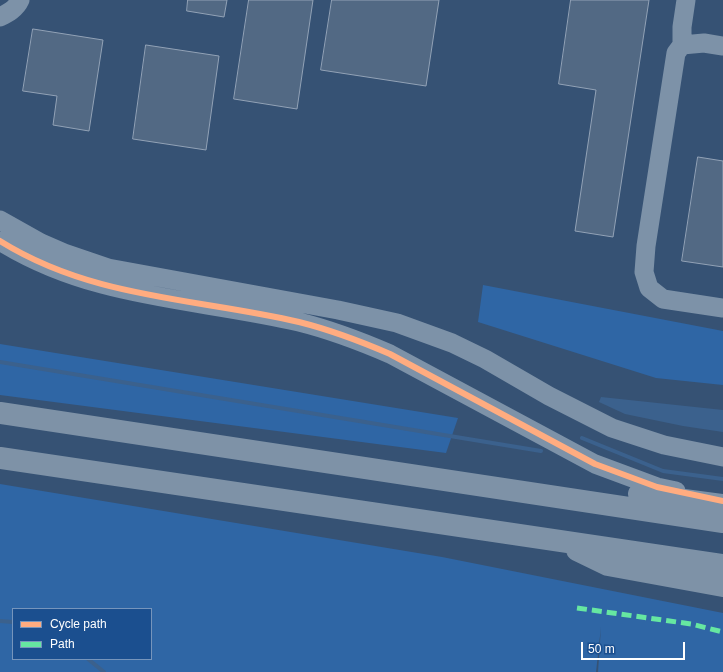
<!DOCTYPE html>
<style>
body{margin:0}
#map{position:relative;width:723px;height:672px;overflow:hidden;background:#365274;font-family:Helvetica,sans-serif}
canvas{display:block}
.legend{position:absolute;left:12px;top:608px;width:140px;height:52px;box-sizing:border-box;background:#1b4f8f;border:1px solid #7695bc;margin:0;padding:5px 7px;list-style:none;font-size:12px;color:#fff}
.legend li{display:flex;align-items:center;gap:8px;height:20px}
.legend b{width:20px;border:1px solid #7695bc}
.scale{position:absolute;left:581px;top:642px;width:104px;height:18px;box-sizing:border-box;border:2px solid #fff;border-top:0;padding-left:5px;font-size:12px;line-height:14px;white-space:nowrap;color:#fff;-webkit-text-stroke:3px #1b4f8f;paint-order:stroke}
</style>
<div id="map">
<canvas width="723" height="672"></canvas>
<ul class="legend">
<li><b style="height:5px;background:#ffac80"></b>Cycle path</li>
<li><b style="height:5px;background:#66e7a1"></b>Path</li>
</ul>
<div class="scale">50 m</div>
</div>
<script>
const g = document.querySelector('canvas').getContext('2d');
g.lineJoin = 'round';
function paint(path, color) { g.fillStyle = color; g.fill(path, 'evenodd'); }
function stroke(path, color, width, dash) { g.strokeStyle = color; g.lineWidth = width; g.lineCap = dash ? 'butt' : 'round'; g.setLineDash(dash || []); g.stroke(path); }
paint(new Path2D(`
 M483 285 723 331V385L656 378 478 322Z
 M0 344 458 418 446 453 0 395Z
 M0 484 442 557 723 613V672H598L601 627 596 672H0ZM13 609H151V659H13Z`), '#2f66a5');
paint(new Path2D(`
 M601 397 723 410V432L683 426 625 414 599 402Z`), '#3b618d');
stroke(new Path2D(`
 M0 362 541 451
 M582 438 663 471 723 479
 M0 621 13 622
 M88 659 104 672`), '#3b618d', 4);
const building = new Path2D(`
 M188 0H227L224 17 187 11Z
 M249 0H313L297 109 234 99Z
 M332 0H439L426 86 321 70Z
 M571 0H649L613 237 575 231 596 90 559 84Z
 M33 29 103 40 89 131 53 125 57 96 23 91Z
 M146 45 219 56 206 150 133 139Z
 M698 157 723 161V267L682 261Z`);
paint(building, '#526984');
stroke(building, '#92a2b6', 1);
stroke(new Path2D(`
 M0 17C8 13 16 9 20 0
 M682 45V27L686 0
 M723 46 704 43 682 45 676 53 646 246 644 272 649 288 663 299 723 308
 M0 220 41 243 64 253 108 268 338 310 397 323 452 343 485 359 549 396 612 428 664 445 723 457
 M0 241C93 299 196 298 299 322 331 330 360 341 390 354L595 464 657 487 676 491`), '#7d92a8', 19);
stroke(new Path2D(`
 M0 413 723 522
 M0 458 723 565
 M639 494 723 505
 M577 550 608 565 723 586`), '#7e92a7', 22);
stroke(new Path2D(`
 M577 608 691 624 723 632`), '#66e7a1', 5, [10, 5]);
stroke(new Path2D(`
 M0 241C93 299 196 298 299 322 331 330 360 341 390 354L595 464 657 487 723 501`), '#ffac80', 6);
</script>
